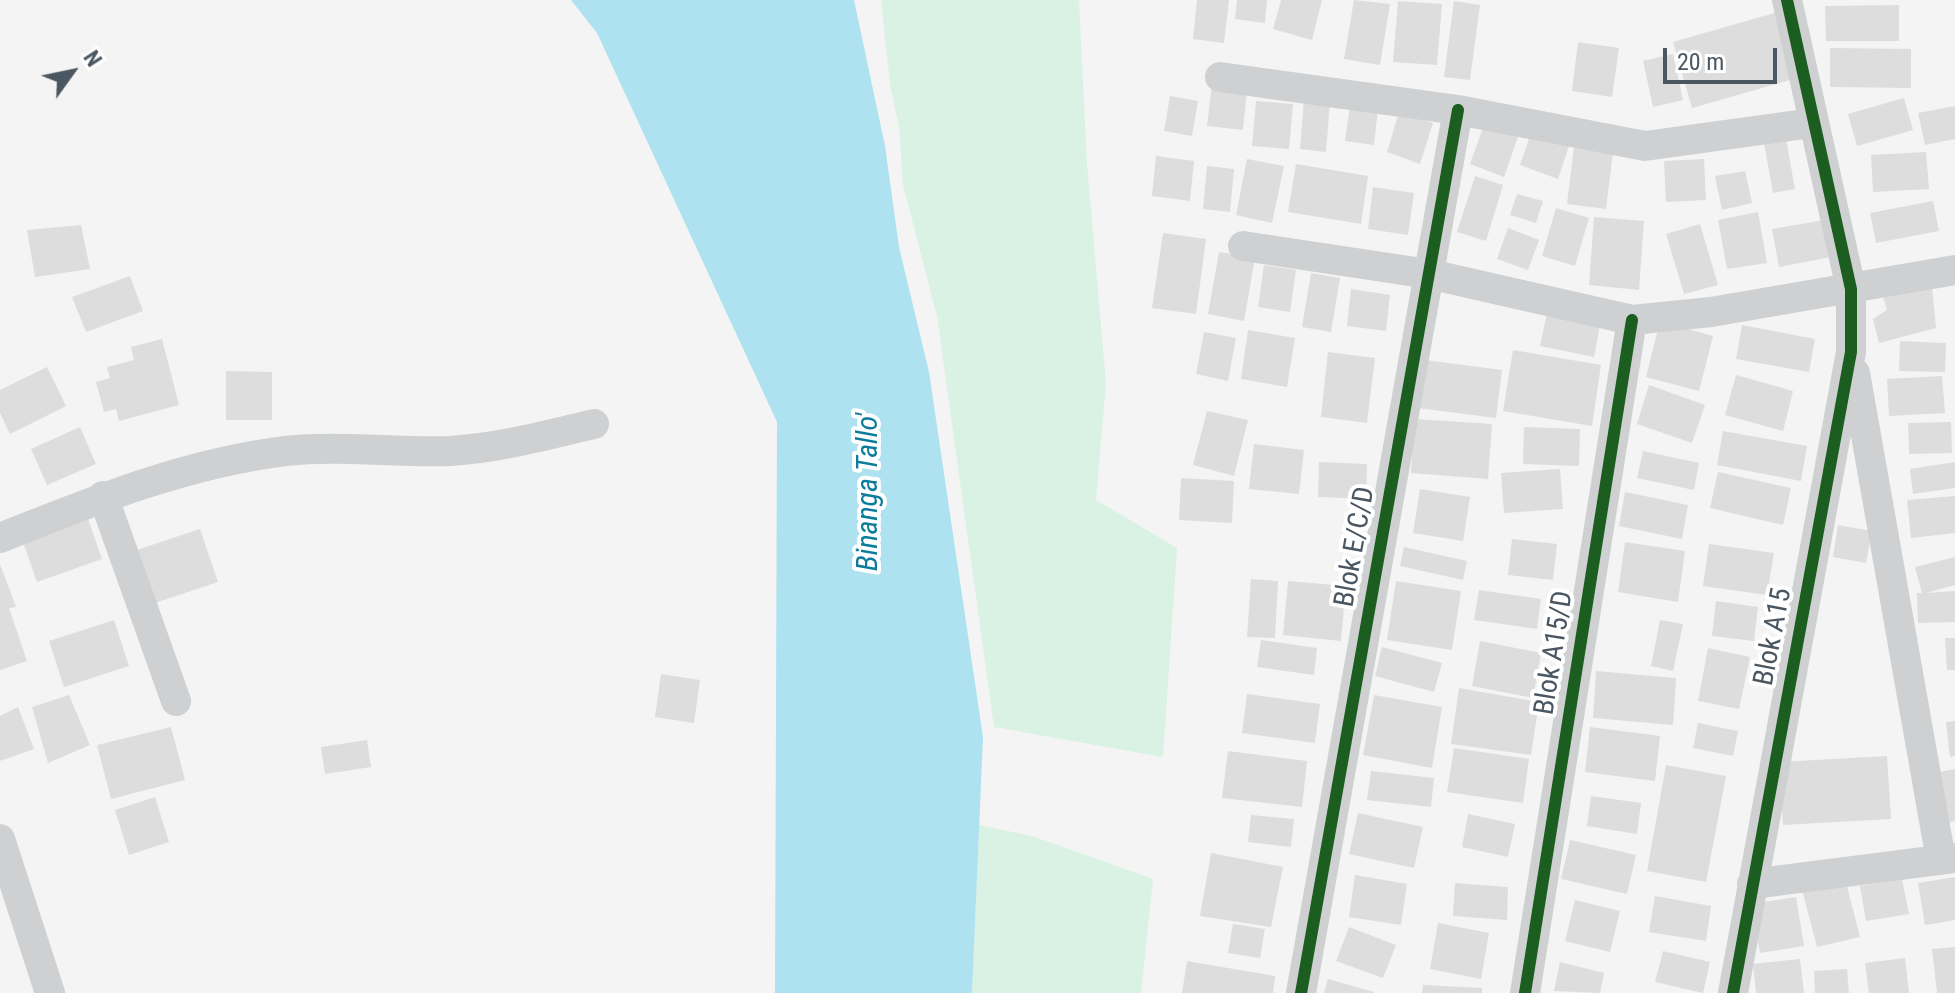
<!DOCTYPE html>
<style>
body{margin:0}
#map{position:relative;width:1955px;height:993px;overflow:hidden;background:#f4f4f4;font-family:"Roboto Condensed",sans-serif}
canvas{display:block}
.north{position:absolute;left:32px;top:32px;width:80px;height:80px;-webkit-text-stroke:6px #fff;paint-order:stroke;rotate:57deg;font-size:22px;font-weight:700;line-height:32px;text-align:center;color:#4a5661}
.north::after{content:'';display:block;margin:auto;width:28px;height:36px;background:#4a5661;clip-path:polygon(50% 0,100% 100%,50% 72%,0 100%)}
.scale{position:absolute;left:1663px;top:48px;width:114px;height:36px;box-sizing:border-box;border:4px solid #4a5661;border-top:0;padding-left:10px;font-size:24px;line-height:28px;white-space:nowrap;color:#4a5661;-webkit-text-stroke:6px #fff;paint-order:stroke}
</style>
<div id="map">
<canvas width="1955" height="993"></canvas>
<div class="north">N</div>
<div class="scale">20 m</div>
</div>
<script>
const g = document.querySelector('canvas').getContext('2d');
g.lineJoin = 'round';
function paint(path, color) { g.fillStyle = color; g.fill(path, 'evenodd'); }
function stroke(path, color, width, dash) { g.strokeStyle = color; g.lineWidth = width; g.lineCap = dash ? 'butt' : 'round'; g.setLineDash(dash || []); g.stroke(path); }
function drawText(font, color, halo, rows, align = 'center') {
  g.font = font + ' "Roboto Condensed",sans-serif'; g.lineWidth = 8; g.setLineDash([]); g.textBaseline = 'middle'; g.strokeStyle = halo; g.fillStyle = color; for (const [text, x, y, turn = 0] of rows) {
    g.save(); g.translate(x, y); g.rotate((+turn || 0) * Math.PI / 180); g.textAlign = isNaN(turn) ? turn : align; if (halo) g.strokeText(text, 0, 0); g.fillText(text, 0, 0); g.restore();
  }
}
paint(new Path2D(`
 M881 0H1079L1087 164 1106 383 1096 500 1177 548 1163 757 994 727 937 316 903 185 899 127 890 84Z
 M979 825 1032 836 1153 879 1141 993H972Z`), '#d9f2e3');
paint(new Path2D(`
 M571 0H854L885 146 899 247 929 372 983 737 972 993H775L777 422 597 33Z`), '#aee2f0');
paint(new Path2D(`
 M1197 0H1229L1224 43 1193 39Z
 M1237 0H1267L1265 23 1235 19Z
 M1281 0H1322L1312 40 1273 29Z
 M1354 0 1390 4 1380 65 1344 59Z
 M1398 1 1442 4 1437 65 1393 62Z
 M1454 1 1480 5 1470 80 1444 77Z
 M1899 5V41H1826L1825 6Z
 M1778 12 1797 78 1692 108 1673 42Z
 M1578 42 1619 48 1612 97 1572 91Z
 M1830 48 1911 49V88L1830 87Z
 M1673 54 1683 100 1653 107 1643 61Z
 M1212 84 1247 89 1243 130 1207 126Z
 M1170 96 1198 101 1192 136 1164 131Z
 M1904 98 1913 130 1857 146 1848 114Z
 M1304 99 1330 102 1326 152 1300 149Z
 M1256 101 1293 104 1289 149 1252 146Z
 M1350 105 1378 108 1374 145 1345 141Z
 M1955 106V139L1925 145 1918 113Z
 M1399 112 1433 123 1420 164 1387 152Z
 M1485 122 1519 134 1504 177 1470 164Z
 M1533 127 1571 140 1558 179 1520 165Z
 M1786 139 1795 189 1773 193 1764 143Z
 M1574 147 1613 152 1606 209 1567 204Z
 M1926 152 1929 189 1873 192 1871 155Z
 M1156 156 1194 161 1190 201 1152 196Z
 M1247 159 1284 166 1272 223 1236 215Z
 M1704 159 1706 200 1666 202 1664 161Z
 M1296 164 1368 176 1361 224 1288 212Z
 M1207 166 1234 169 1230 212 1203 209Z
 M1745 171 1752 203 1722 210 1715 176Z
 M1475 176 1503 185 1486 241 1457 232Z
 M1373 187 1414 193 1408 235 1368 229Z
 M1517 194 1543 201 1536 223 1510 215Z
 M1933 201 1939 231 1876 243 1870 213Z
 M1556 208 1589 218 1575 266 1542 256Z
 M1758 212 1767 263 1727 269 1718 220Z
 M1594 217 1644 221 1639 290 1589 285Z
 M1824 220 1831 257 1779 267 1772 229Z
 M1700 224 1718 285 1684 294 1666 234Z
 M81 225 90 269 35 277 27 230Z
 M1508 228 1539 240 1528 270 1497 259Z
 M1163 233 1206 239 1196 314 1152 308Z
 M1219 252 1255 258 1244 321 1208 314Z
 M1264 265 1296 270 1290 312 1258 307Z
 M1311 273 1340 278 1331 332 1302 327Z
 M130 276 143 311 86 332 72 297Z
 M1931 276 1936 328 1879 343 1873 319 1887 310 1879 283Z
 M1351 289 1390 295 1386 331 1347 326Z
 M1548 308 1601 319 1594 357 1540 346Z
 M1660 321 1713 336 1699 391 1646 377Z
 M1742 325 1815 339 1809 372 1736 359Z
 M1248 330 1295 338 1287 387 1241 379Z
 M1204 332 1236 338 1228 381 1196 374Z
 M162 339 179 405 119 421 116 409 104 412 96 382 110 378 107 367 134 360 131 347Z
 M1900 341 1946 343 1945 372 1899 371Z
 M1513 350 1601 365 1592 426 1503 411Z
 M1328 352 1375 358 1367 423 1321 417Z
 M1425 360 1502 370 1496 418 1418 408Z
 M47 367 66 406 10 434 0 413V390Z
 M226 371 272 372V420H226Z
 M1736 375 1793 391 1783 431 1725 415Z
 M1942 376 1945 413 1889 416 1887 379Z
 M1649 385 1705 405 1692 443 1637 424Z
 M1207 411 1248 420 1234 476 1193 465Z
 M1414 419 1492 424 1488 479 1411 473Z
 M1951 422 1952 453 1909 454 1908 423Z
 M80 427 96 464 47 485 31 449Z
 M1524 427 1580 429 1579 466 1523 464Z
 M1723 431 1807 446 1801 481 1717 465Z
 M1254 444 1304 450 1299 494 1249 489Z
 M1643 451 1699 463 1694 490 1637 478Z
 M1319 462 1367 464 1366 499 1318 497Z
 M1955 462V488L1913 494 1910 469Z
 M1560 469 1563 509 1504 513 1501 473Z
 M1718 472 1791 488 1783 525 1710 508Z
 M1181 478 1234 481 1232 523 1179 520Z
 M1420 489 1470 497 1463 541 1413 533Z
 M1625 492 1688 505 1682 539 1619 526Z
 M1955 496V533L1911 538 1907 500Z
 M88 519 102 559 37 582 23 542Z
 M1838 525 1872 531 1866 563 1833 557Z
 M200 529 218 582 152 604 134 551Z
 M1512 539 1557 544 1553 580 1508 575Z
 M1625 542 1685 551 1678 602 1618 592Z
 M1709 544 1774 553 1767 595 1703 586Z
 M1404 547 1467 561 1463 580 1400 566Z
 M1955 557V585L1926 593 1955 591V622L1918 623 1917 593H1922L1915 567Z
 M0 564 16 607 9 608 27 661 0 670Z
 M1251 579 1278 581 1275 638 1247 637Z
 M1288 581 1346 586 1341 641 1283 635Z
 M1396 581 1461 591 1452 650 1387 640Z
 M1479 590 1541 599 1537 629 1474 620Z
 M1716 601 1758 607 1754 641 1712 636Z
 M114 620 129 666 64 687 49 641Z
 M1660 620 1683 624 1673 671 1651 666Z
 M1945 638H1955V670H1947Z
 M1261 640 1317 648 1314 675 1257 667Z
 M1480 641 1541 653 1533 698 1472 686Z
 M1382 647 1442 663 1434 692 1375 676Z
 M1708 648 1750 657 1739 709 1698 701Z
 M1596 671 1676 678 1673 725 1593 718Z
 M661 674 700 680 694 723 655 717Z
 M1459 688 1539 702 1531 755 1451 744Z
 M1247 694 1320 704 1315 743 1242 733Z
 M69 695 90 745 48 763 32 707Z
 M1374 695 1442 707 1432 768 1363 755Z
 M18 707 34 749 0 761V716Z
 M1955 721V756L1950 757 1946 722Z
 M1698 723 1738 731 1733 756 1693 748Z
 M171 727 185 780 111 799 97 745Z
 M1590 727 1660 736 1655 781 1585 772Z
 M367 740 371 767 325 774 321 747Z
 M1454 748 1529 759 1523 803 1447 792Z
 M1228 751 1307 761 1302 807 1222 798Z
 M1887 756 1891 819 1783 825 1779 762Z
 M1666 765 1726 776 1706 882 1647 871Z
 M1955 769V821L1942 824 1934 773Z
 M1371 771 1434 778 1431 807 1367 800Z
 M1591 796 1641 803 1637 834 1587 826Z
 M155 797 169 842 129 855 115 810Z
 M1358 813 1423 827 1414 868 1349 854Z
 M1468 814 1515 824 1508 857 1462 847Z
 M1251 815 1294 819 1291 847 1248 842Z
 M1570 840 1636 855 1627 894 1561 879Z
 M1211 853 1283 867 1271 927 1200 916Z
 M1355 875 1407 884 1401 925 1349 917Z
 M1955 877V920L1925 925 1918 883Z
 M1845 879 1860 937 1817 947 1802 890Z
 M1902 879 1909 914 1866 921 1860 886Z
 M1455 883 1508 887 1507 920 1453 916Z
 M1655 896 1711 906 1706 941 1649 932Z
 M1796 897 1804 946 1760 953 1751 904Z
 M1575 900 1620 911 1610 952 1565 941Z
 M1438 923 1489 933 1481 979 1430 969Z
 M1233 924 1265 929 1260 958 1228 953Z
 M1349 927 1396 945 1383 978 1336 961Z
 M1955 947V993H1937L1932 949Z
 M1663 951 1710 962 1703 993 1655 982Z
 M1905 958 1909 993H1869L1865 963Z
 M1800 959 1804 993H1756L1753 964Z
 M1187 961 1275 976 1273 993H1182Z
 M1560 962 1604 973 1600 993 1554 991Z
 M1847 969 1849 993H1815L1814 971Z
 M1328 979 1374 992V993H1324Z
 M1423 985 1482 988V993H1422Z`), '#ddddde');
stroke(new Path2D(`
 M1220 77 1458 110 1645 146 1812 123
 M1243 246 1429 274 1632 320 1711 312 1955 270
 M1855 373 1941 860
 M103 496 176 701
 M0 538C93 501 186 463 286 451 340 445 396 453 450 451 500 448 547 435 594 424
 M0 839 50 993
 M1752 884 1955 858
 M1301 993 1458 110
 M1525 993 1632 320
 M1733 993 1851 352V289L1787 0`), '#ced0d2', 30);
stroke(new Path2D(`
 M1301 993 1458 110
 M1525 993 1632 320
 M1733 993 1851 352V289L1787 0`), '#1b5e20', 12);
drawText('28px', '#4a5661', '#fff', [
 ["Blok E/C/D",1356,547,-80],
 ["Blok A15",1774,637,-79],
 ["Blok A15/D",1555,653,-81]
]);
drawText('italic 30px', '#0c7c9b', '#fff', [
 ["Binanga Tallo'",869,492,-90]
]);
</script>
